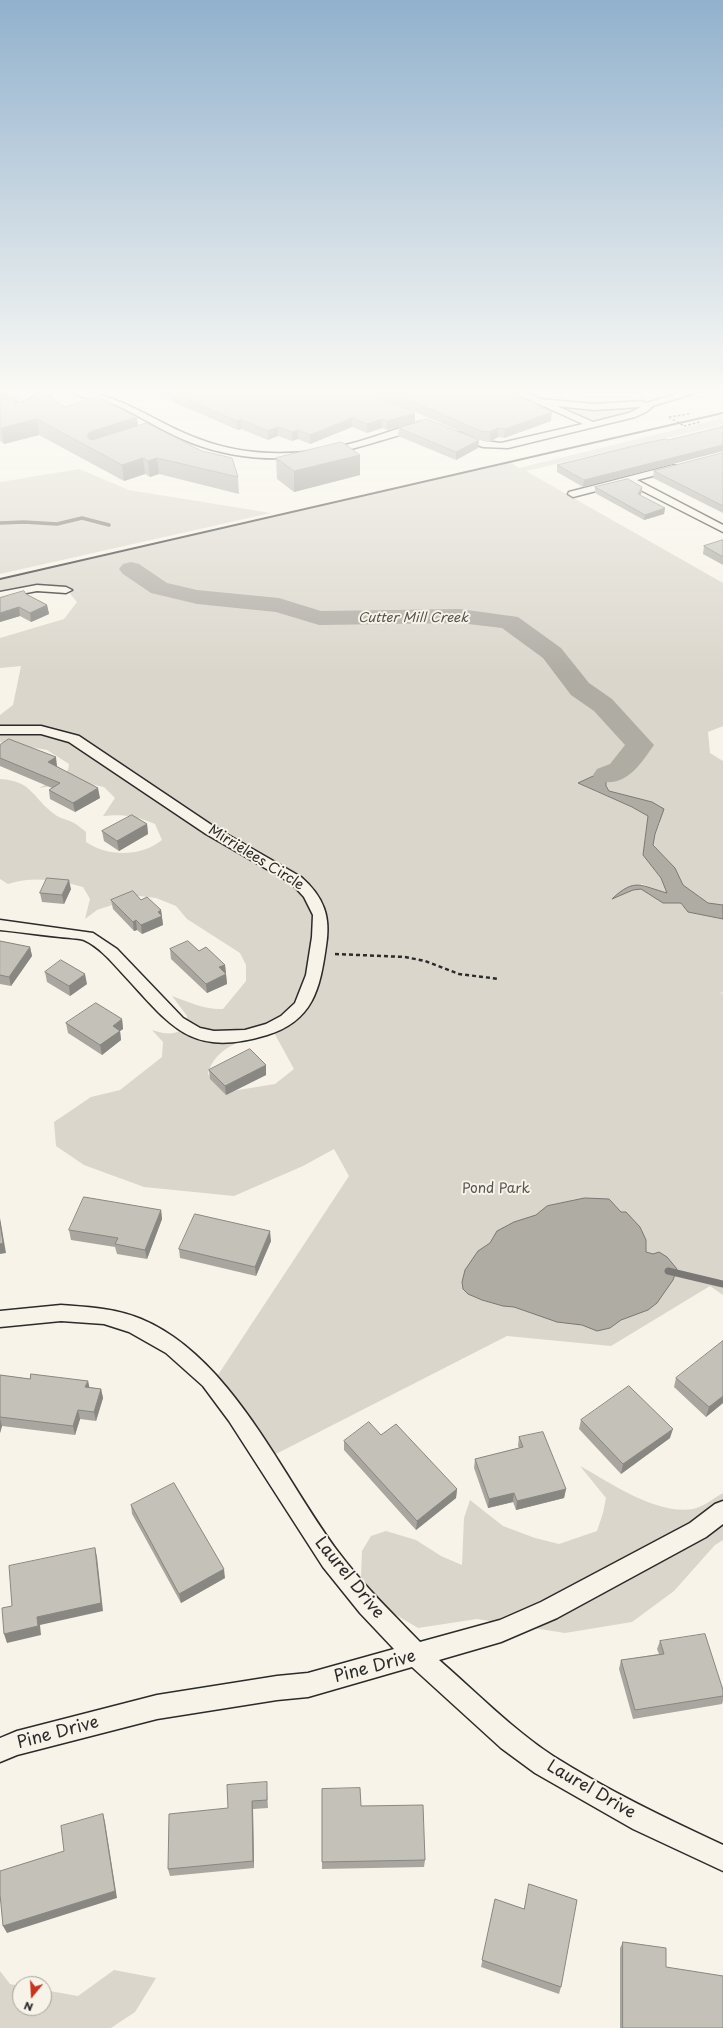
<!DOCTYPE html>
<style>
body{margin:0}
#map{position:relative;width:723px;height:2028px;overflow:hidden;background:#f7f3e8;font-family:"Playpen Sans",sans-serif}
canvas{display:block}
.north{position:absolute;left:12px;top:1976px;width:40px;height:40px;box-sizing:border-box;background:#f7f3e8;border:1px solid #a5a39c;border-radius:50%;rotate:198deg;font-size:11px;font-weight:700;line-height:16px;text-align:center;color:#2b2b2b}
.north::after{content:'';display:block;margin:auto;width:14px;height:18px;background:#c8321e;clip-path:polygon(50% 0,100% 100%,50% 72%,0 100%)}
</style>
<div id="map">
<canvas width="723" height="2028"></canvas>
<div class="north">N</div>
</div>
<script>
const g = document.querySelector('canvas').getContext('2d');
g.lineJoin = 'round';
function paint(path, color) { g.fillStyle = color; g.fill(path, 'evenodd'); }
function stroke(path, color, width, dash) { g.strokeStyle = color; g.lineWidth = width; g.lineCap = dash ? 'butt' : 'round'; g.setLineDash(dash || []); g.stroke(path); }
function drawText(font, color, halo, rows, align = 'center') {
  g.font = font + ' "Playpen Sans",sans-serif'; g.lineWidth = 4; g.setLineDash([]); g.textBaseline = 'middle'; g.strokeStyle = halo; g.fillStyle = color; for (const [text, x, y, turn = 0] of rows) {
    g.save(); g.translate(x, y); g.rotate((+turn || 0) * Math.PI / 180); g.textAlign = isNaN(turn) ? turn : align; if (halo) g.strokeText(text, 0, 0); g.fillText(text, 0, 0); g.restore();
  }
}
paint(new Path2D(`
 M540 402 574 405 650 404 643 410 593 425Z
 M723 418V425L526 471 723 583V726L708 732 710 753 723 761V905L708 903 683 885 675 868 653 844 655 834 660 823 652 802 609 791 606 786V780L624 772 639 745 602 772 578 783C601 795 626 803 648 816L643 855 661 878 668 894 642 884 633 890 641 889 663 903H681L688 912 723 919V992L719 994 723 993V1295L710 1286 611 1346 507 1336 274 1455 216 1378 349 1176 334 1149 303 1166 234 1196 144 1187 84 1165 56 1146 54 1122 91 1097 120 1090 162 1057 163 1042 152 1030C165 1034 178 1037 187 1024V1016L172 996C189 1002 205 1010 223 1009L246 981V965L240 953 187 919 176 906 156 898 139 896 97 910 85 919 90 899 83 887C58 880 33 876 8 884L0 879V779C34 781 32 799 57 816 62 819 69 820 74 823 78 825 82 829 86 832V842C108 857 141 857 162 840L155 824C135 816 124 814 103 816L115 798 104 787 90 784 72 783 39 788 59 778 68 770 69 764 47 750 0 742V715L13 705 21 666 0 668V638L64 619 77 602 67 590 37 588 0 595V579L510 462 519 468ZM272 1029 294 1069 275 1084 226 1092 208 1074C214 1046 249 1038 272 1029Z
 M79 469 129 490 271 513 0 574V482Z
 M580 1466C611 1483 656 1515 693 1509 703 1507 714 1498 723 1493V1540L715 1545 674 1591 632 1622 565 1633 477 1619 418 1628 378 1604 361 1577 362 1551 371 1536 386 1531 416 1540 441 1556 462 1565 464 1518 470 1500 503 1526 535 1538 559 1544 597 1531 603 1513 606 1498Z
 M114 1970 156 1978 135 2012 111 2028H0V1971L10 1984 20 1986V2008H44V1990L78 1996Z`), '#dad6cc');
const water = new Path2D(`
 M640 745 624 772 606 780V786L609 791 652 802 664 809 655 834 653 845 675 868 683 885 708 903 723 905V919L688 912 681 903H663L641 889 633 890 612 899C635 877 641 886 667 893L661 878 643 855 648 816 632 807 578 783 602 772Z
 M585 1198 609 1199 621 1212H626L640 1227 646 1240V1252L653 1254 659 1252 667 1257 677 1269 673 1280 657 1303 648 1310 621 1320 610 1328 597 1331 582 1325 557 1322 514 1307 503 1306 482 1300 468 1294 463 1289 462 1282 465 1270 478 1251 490 1243 497 1231 514 1222 536 1215 547 1206Z`);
paint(water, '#afaca4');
stroke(water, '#7a7874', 1);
stroke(new Path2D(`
 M0 523 24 522 57 524 82 518 109 525`), '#7a7874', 3.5);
stroke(new Path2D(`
 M668 1271 723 1284`), '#7a7874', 7);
paint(new Path2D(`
 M131 562 139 564 167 583 197 590 279 598 321 611 460 609 518 617 561 648 589 683 612 699 654 745C639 766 626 788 597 781L593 775 597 769 610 764 625 745 594 711 571 695 543 658 502 628 460 623 319 625 276 612 197 604 151 593 123 574 119 569 123 564Z`), '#afaca4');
const street = new Path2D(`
 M44 391H56L28 407 0 416V410L22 403Z
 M70 391C119 391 154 423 199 439 248 458 306 457 357 442 378 436 398 428 420 422L425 425C420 430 386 439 376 442 317 461 251 466 192 443 165 433 142 417 116 405 104 400 79 399 70 391Z
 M510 391H522L541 399 594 404 642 401 646 403 686 391H701L653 406 646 412 635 417 508 448 483 447 456 437V433L459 432 484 441 501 443 583 424ZM557 406 594 410 641 407 629 413 593 422Z
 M673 465 676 466 678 468 676 470 637 480 723 525V532L627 483 573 497 568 494 569 492Z
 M37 585 66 587 72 590 66 593 37 591 0 598V592Z
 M0 726H41L79 736 216 828 301 877C324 897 331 917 326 946 320 989 313 1021 267 1035 188 1059 170 1024 121 972 111 961 98 946 84 940 77 938 67 938 60 937 40 935 20 932 0 930V920L93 933 117 949 183 1018 200 1028 214 1031 245 1030 266 1024 281 1016 295 1003 306 975 312 937 313 915 304 897 291 883 206 834 69 742 41 734H0Z
 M61 1305C88 1307 115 1308 141 1319 232 1357 282 1477 339 1553 363 1585 392 1613 420 1642L500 1620 541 1602 690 1523 715 1504 723 1501V1524L706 1537 557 1618 501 1642 439 1660C476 1692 512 1729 553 1756 607 1790 665 1818 723 1845V1871L633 1829 535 1773 501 1748 412 1667 308 1697 277 1700 157 1719 17 1755 0 1762V1738L17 1731 157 1695 277 1676 308 1673 394 1649 360 1613 323 1567 229 1421 203 1386 166 1353 129 1332 104 1324 61 1321 0 1327V1311Z`);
stroke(street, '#2b2b2b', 3);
stroke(new Path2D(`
 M669 417 689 414
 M684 426 700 422`), '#2b2b2b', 1.5, [2.5, 2]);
stroke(new Path2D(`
 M335 954 405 957 425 961 459 974 499 979`), '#2b2b2b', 2.5, [4, 3]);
paint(street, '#f7f3e8');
stroke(new Path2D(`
 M0 579 723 413`), '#2b2b2b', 2);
stroke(new Path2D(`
 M669 417 684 426`), '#2b2b2b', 1.5, [2.5, 2]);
paint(new Path2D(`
 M0 391H8L9 398 17 397V402L65 407 138 425 238 477 239 494 159 474 150 477 145 474 124 481 39 435 4 444 0 441Z
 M155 391H506L537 404V406L551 421 504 438 498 437 490 442 480 440 371 393 415 422 387 430 382 428 367 433 352 427 310 444 298 439 292 441 278 436 268 440 241 429 238 430 173 402V400Z
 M563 391H646L645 393 615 394Z
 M723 427V451L583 487 557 472V465Z
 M399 428 479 440 478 448 456 460 398 436Z
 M723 453V513L653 478 654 471Z
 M360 455V475L294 492 277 479 276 458Z
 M595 487H642V492L640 495 665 508 664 514 644 520 595 493Z
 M723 540V565L703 554 704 546Z
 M26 594 47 605 49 614 31 622 20 616 0 622Z
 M0 745 57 766 100 798 75 812 50 799 49 790 52 788 0 766Z
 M147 824 148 834 119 851 104 841 102 831Z
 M71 889 64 904 42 902 40 893Z
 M111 900H141L161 910 163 925 142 934 137 930 134 931 113 909Z
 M0 941 30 947 32 956 11 986 0 984Z
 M170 949 199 951 225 965 227 984 207 993 171 959Z
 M45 972 87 984 70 996 47 982Z
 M122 1019 123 1029 120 1031 121 1040 102 1055 68 1033 66 1023Z
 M209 1070 266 1075 226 1095 210 1079Z
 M161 1210 162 1219 147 1259 117 1254 115 1247 71 1240 69 1230Z
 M271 1241 256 1276 180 1258 179 1249Z
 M0 1375 30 1379 88 1381 89 1387 101 1389 103 1398 96 1421 80 1419 75 1435 2 1426 0 1433Z
 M676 1378 723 1403 706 1417 674 1387Z
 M581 1420 670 1438 621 1474 579 1429Z
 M381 1435 457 1489 456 1498 416 1530 344 1450V1441Z
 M519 1437 566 1489 564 1498 516 1510 513 1502 488 1508 474 1468 475 1459 519 1448 518 1446Z
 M131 1505 225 1578 181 1603 132 1514Z
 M660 1641 723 1690V1701L722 1704 633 1719 619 1669 621 1660 659 1654 657 1649Z
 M267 1790 268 1808 253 1809 254 1868 170 1876 168 1869 228 1808Z
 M361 1806 425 1860 424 1867 322 1869V1862Z
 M495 1899 524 1909 561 1987 559 1994 481 1967Z
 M623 1942 666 1967 723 2028H620V1948Z`), '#a9a69f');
paint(new Path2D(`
 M3 391H8L10 405 0 409V392Z
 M17 397 19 413 14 403Z
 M552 412 551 421 504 438 505 429Z
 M415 413V422L387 430V421Z
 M137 417 139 433 92 448 87 435 90 432Z
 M352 418V427L310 444V435Z
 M37 419 39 435 4 444 1 428Z
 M382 419V428L367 433V424Z
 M241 420V429L238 430 237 421Z
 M278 427V436L268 440V431Z
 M498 428V437L490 442V432Z
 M298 430V439L292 441V432Z
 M479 440 478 448 456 460V452Z
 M723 445V451L583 487 584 480Z
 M360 455V475L294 492V471Z
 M143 458 145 474 124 481 122 465Z
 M157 458 159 474 150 477 148 461Z
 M642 487V492L638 500V494Z
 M665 508 664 514 644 520 645 515Z
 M47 605 49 614 31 622 30 613Z
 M19 607 20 616 0 622V613Z
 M56 757 57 766 50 771 48 762Z
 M98 788 100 798 75 812 73 803Z
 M147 824 148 834 119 851 117 841Z
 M69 880 71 889 64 904 62 895Z
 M161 910 163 925 142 934 141 925 158 912Z
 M136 920 137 930 134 931 133 922Z
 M30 947 32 956 11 986 9 977Z
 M225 965 226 974 219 967Z
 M85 974 87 984 70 996 69 986Z
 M226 974 227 984 207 993 206 984Z
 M122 1019 123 1029 120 1031 121 1040 102 1055 100 1045 113 1026Z
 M266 1065V1075L226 1095 225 1086Z
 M161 1210 162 1219 147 1259 145 1250Z
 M0 1218 6 1253 0 1254Z
 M270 1231 271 1241 256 1276 255 1267Z
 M88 1381 90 1390 85 1387Z
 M101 1389 103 1398 96 1421 94 1412Z
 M723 1396V1403L706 1417 709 1407Z
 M78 1410 80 1419 75 1435 73 1426Z
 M0 1418 2 1426 0 1433Z
 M673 1429 670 1438 621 1474 623 1464Z
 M457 1489 456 1498 416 1530 417 1521Z
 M566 1489 564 1498 516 1510 517 1501Z
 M514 1493 513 1502 488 1508 489 1499Z
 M95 1548 97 1557 103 1611 40 1625 41 1635 7 1643 4 1634Z
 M224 1569 225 1578 181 1603 179 1594Z
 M252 1801 253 1809 254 1868 253 1861Z
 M103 1814 105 1822 117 1898 7 1933 3 1926Z`), '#898782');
const building = new Path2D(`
 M172 391H368L415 413 387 421 382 419 367 424 352 418 310 435 298 430 292 432 278 427 268 431 241 420 237 421 173 393 174 392Z
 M388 391H506L537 404 535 405 552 412 505 429 498 428 490 432 481 431Z
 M46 395 65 407 97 397 137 417 90 432 87 435 89 439 92 440 146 423 202 451 232 458 238 477 157 458 148 461 143 458 122 465 37 419 1 428 0 427V401L15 396 17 397 14 403Z
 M427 419 479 440 456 452 399 428Z
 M723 427V445L584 480 557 465 646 443 665 439 668 440Z
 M342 442 360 455 294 471 276 458Z
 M723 453V506L654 471Z
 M628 479 642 487 638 494 665 508 645 515 595 487Z
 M723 540V557L704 546Z
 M24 591 26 594 47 605 30 613 19 607 0 613V598Z
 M9 739 56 757 48 762 98 788 73 803 49 790 60 783 0 758V745Z
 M132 815 147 824 117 841 102 831Z
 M47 878 69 880 62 895 40 893Z
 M133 891 141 900 147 897 161 910 158 912 162 916 141 925 136 920 133 922 111 900Z
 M0 941 30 947 9 977 0 975Z
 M188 941 199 951 206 947 225 965 219 967 226 974 206 984 170 949Z
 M61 960 85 974 69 986 45 972Z
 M96 1003 122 1019 113 1026 120 1031 100 1045 66 1023Z
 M250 1049 266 1065 225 1086 209 1070Z
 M84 1197 161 1210 145 1250 115 1244 118 1238 69 1230Z
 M195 1214 270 1231 255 1267 179 1249Z
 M0 1222 3 1243 0 1244Z
 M723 1341V1396L709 1407 676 1378Z
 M31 1374 88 1381 85 1387 101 1389 94 1412 78 1410 73 1426 0 1417V1375L30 1379Z
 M629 1386 673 1429 623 1464 581 1420Z
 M369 1422 381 1435 396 1424 457 1489 417 1521 344 1441Z
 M543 1432 566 1489 517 1501 514 1493 489 1499 475 1459 523 1447 519 1437Z
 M174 1483 224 1569 179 1594 131 1505Z
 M95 1548 101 1603 37 1617 38 1626 4 1634 2 1608 12 1606 9 1566Z
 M705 1634 723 1690V1696L635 1710 621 1660 664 1654 660 1641Z
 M267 1782V1800L252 1801 253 1861 168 1869 169 1814 228 1808 227 1785Z
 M360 1788 361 1806 423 1805 425 1860 322 1862V1789Z
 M103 1814 115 1891 3 1926 0 1894V1871L64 1851 61 1826Z
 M529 1884 577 1900 561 1987 482 1960 495 1899 524 1909Z
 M623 1942 666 1948V1967L723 1976V2028H623Z`);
paint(building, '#c4c1b9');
stroke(building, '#898782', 1);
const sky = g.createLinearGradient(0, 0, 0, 675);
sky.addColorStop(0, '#91b1cd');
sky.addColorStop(0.58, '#fbfaf5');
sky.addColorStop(1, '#fbfaf500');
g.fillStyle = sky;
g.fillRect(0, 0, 723, 675);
drawText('italic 13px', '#53524f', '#f7f3e8', [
 ["Cutter Mill Creek",413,618]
]);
drawText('14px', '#2b2b2b', '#f7f3e8', [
 ["Mirrielees Circle",256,858,32]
]);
drawText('14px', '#575653', '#f7f3e8', [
 ["Pond Park",496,1189]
]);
drawText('17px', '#2b2b2b', '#f7f3e8', [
 ["Laurel Drive",349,1578,51],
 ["Pine Drive",375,1667,-15],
 ["Pine Drive",58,1733,-15],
 ["Laurel Drive",591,1790,30]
]);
</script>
